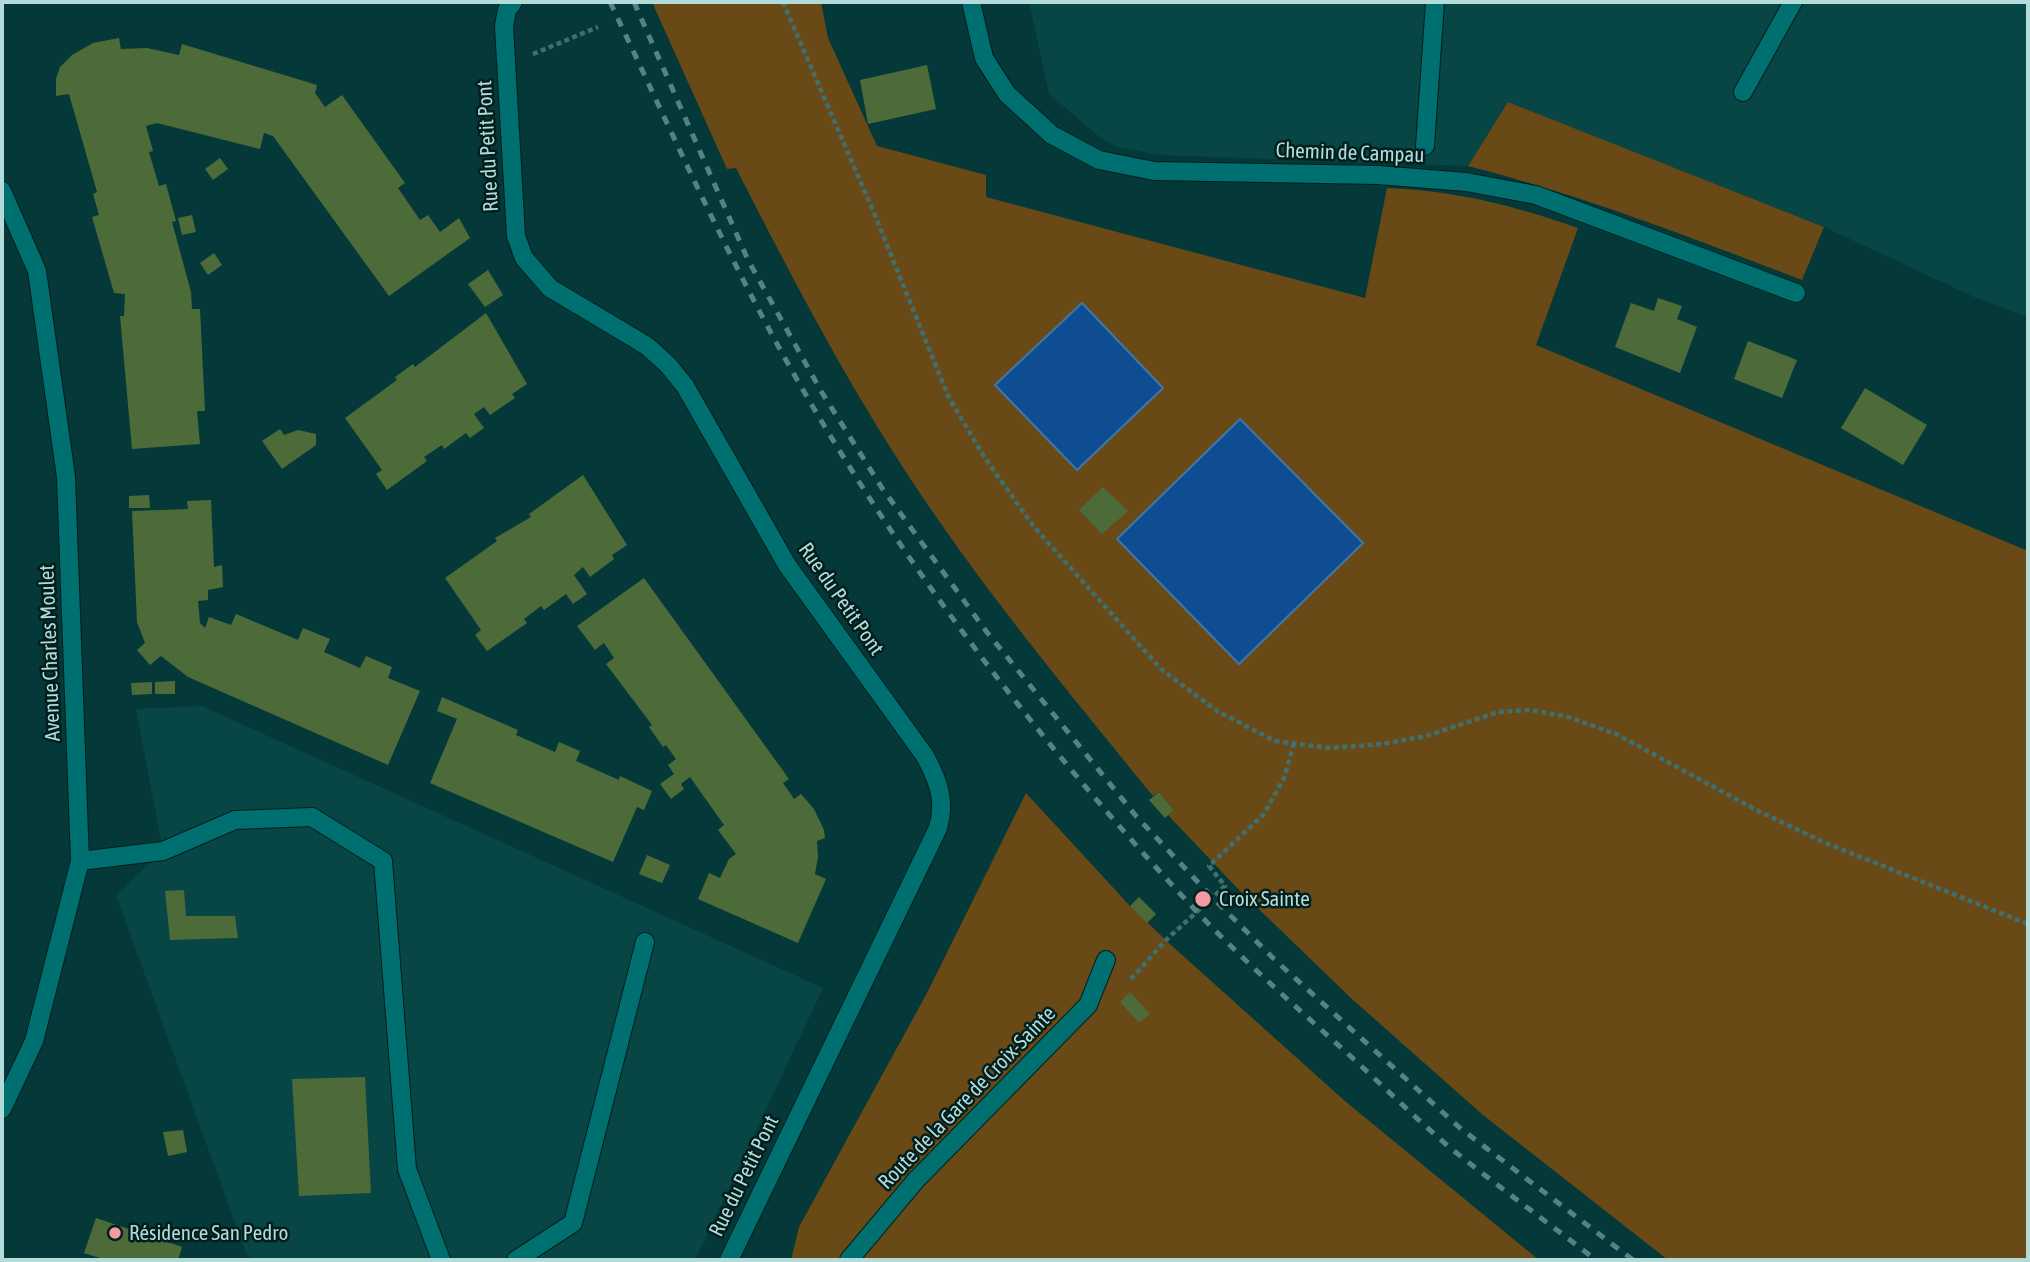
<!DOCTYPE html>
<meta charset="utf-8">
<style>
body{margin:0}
#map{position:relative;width:2030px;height:1262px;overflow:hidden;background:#053939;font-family:"Asap Condensed",sans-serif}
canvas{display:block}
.frame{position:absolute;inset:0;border:4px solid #b2dbda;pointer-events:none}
</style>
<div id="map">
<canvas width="2030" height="1262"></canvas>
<div class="frame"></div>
</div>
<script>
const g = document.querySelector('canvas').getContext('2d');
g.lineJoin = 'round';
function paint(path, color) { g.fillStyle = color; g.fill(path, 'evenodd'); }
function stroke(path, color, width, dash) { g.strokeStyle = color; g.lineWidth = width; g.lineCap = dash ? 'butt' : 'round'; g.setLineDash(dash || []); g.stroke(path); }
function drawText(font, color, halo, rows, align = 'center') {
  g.font = font + ' "Asap Condensed",sans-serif'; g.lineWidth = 5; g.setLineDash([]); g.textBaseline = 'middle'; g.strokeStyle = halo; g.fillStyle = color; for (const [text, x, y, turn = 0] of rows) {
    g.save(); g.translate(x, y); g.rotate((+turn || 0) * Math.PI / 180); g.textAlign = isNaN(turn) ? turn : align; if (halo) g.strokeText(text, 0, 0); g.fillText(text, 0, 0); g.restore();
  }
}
paint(new Path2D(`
 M1029 2H2028V317L1974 297 1824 227 1508 102 1468 166 1158 155 1118 147 1101 138 1049 94Z
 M202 706 823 988 695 1260H252L246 1253 116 895 163 851 136 709Z`), '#084545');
paint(new Path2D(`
 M652 2H821L828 38 877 146 986 175V197L1365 298 1387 188C1457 191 1512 205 1578 228L1536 345 2028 551V1260H1668L1483 1115 1352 999 1239 890 1168 815 1174 810 1159 792 1153 796C1066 689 977 582 902 466 840 370 788 270 736 168L727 169Z
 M1508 102 1824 227 1802 280C1692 238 1582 195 1468 166Z
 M1026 793 1130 906 1171 945 1346 1102 1539 1260H791L799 1227 927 993Z`), '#694916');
const water = new Path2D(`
 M1082 303 1163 388 1077 470 995 385Z
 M1240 419 1363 543 1239 664 1117 539Z`);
paint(water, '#0e4d91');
stroke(water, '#3f78a7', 2);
paint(new Path2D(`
 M119 38 121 49 147 48 179 55 182 44 317 85 315 93 325 107 342 95 405 183 398 188 420 220 428 215 440 232 459 218 470 238 389 296 273 136 264 133 260 149 157 123 146 126 153 151 149 152 159 186 166 184 176 221 172 222 191 292 192 309H200L205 411H197L200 444 132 449 120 316H124L125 294 114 293 92 217 99 215 93 194 97 192 69 94 56 96V79L60 67 72 55 93 43Z
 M927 65 936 109 868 124 860 80Z
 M220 158 228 169 213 180 205 169Z
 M192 215 196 232 182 235 178 218Z
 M214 253 222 265 208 275 200 263Z
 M488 270 503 295 485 307 468 284Z
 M1658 298 1682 306 1677 319 1697 327 1680 373 1615 347 1631 303 1654 311Z
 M486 313 527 384 512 394 515 398 490 415 484 407 474 414 484 428 470 438 466 433 444 449 442 445 424 457 427 461 387 490 376 474 382 470 345 418 397 380 395 377 413 364 415 367Z
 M1748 341 1797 360 1782 398 1734 379Z
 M1865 388 1927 425 1903 465 1841 428Z
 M280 429 284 435 298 430 316 434V445L282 469 262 441Z
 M583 475 627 545 612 555 614 559 590 577 583 567 574 575 587 594 573 604 566 594 544 610 541 606 524 619 527 623 487 651 475 635 481 630 445 578 497 541 495 538 531 517 529 514Z
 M1103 487 1128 511 1102 534 1079 510Z
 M149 495 150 508H129V496Z
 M211 500 214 567 222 565 223 587 208 590V600L198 601 200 623 205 628 209 617 231 625 236 614 298 640 303 628 330 639 324 652 360 668 366 656 392 667 388 678 420 691 388 765 188 677 161 656 150 665 137 650 145 643 137 622 132 511 188 509 187 501Z
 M644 578 789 779 783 783 794 799 801 794 814 809 824 830 825 838 817 841 818 857 815 874 826 879 798 943 698 899 709 873 720 878 729 859 736 854 718 830 724 825 690 777 681 784 684 789 671 799 660 784 674 774 668 765 676 759 666 745 663 747 649 727 652 725 606 664 614 658 604 643 595 650 577 626Z
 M175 681V694H155V682Z
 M152 682V694L132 695 131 683Z
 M442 697 518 730 516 735 555 752 559 742 580 751 576 761 619 780 620 776 652 791 644 810 637 807 613 862 430 783 457 719 437 711Z
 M1159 792 1174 810 1165 818 1149 800Z
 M647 855 670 865 662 883 639 874Z
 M184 890 186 916H235L238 938 170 940 165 891Z
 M1139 897 1156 914 1147 923 1130 906Z
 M1130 992 1150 1014 1139 1023 1120 1002Z
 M365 1077 371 1193 299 1196 292 1079Z
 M183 1130 187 1152 168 1156 163 1132Z
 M96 1218 182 1247 178 1260H106L84 1253Z`), '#4c6b39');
const minor = new Path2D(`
 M513 2 507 10 504 26 516 236 524 258 550 288 647 346 668 365 685 386 787 565 925 756C938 780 946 801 938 828L729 1260
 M971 2 984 58 1007 94 1052 135 1099 160 1154 171 1378 175 1466 182 1536 195 1796 293
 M1743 92 1793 2
 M1425 146 1435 2
 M2 191 37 271 66 477 80 861 34 1041 2 1109
 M80 861 163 851 235 820 312 817 383 861 407 1169 441 1260
 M516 1260 573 1223 645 942
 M849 1260 916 1180 1088 1005 1106 960`);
stroke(minor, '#021e1d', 20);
stroke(new Path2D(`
 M783 2 874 213 949 398 985 458 1034 527 1161 669 1217 711 1275 741 1330 748 1382 744 1426 736 1498 712 1530 710 1568 717 1616 734 1760 812 1828 844 2028 924
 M533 54 598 27
 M1131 979 1166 940 1225 886 1209 866 1264 814 1284 778 1294 743`), '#3f706f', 4.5, [5, 3.5]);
stroke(minor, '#006f6f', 18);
stroke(new Path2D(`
 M610 2C673 134 732 269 806 395 915 582 1050 755 1198 913 1245 962 1296 1007 1346 1052 1380 1083 1413 1116 1448 1146 1496 1185 1547 1222 1596 1260
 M634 2 748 260 821 391 882 488 986 631 1136 816 1210 895 1274 959 1460 1128 1633 1260`), '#548382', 5, [9, 9]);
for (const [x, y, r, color] of [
 [1203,899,9,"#f49aa2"],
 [115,1233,7,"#f49aa2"]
]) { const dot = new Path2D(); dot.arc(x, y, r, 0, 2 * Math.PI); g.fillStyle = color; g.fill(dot); stroke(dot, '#021e1d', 2.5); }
drawText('21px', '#b2dbda', '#021e1d', [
 ["Rue du Petit Pont",488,146,-93],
 ["Chemin de Campau",1350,153,2],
 ["Rue du Petit Pont",841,599,55],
 ["Avenue Charles Moulet",50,653,-92],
 ["Route de la Gare de Croix-Sainte",967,1098,-46],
 ["Rue du Petit Pont",744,1176,-64]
]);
drawText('21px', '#b2dbda', '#021e1d', [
 ["Croix Sainte",1219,899],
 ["Résidence San Pedro",129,1233]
], 'left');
</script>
